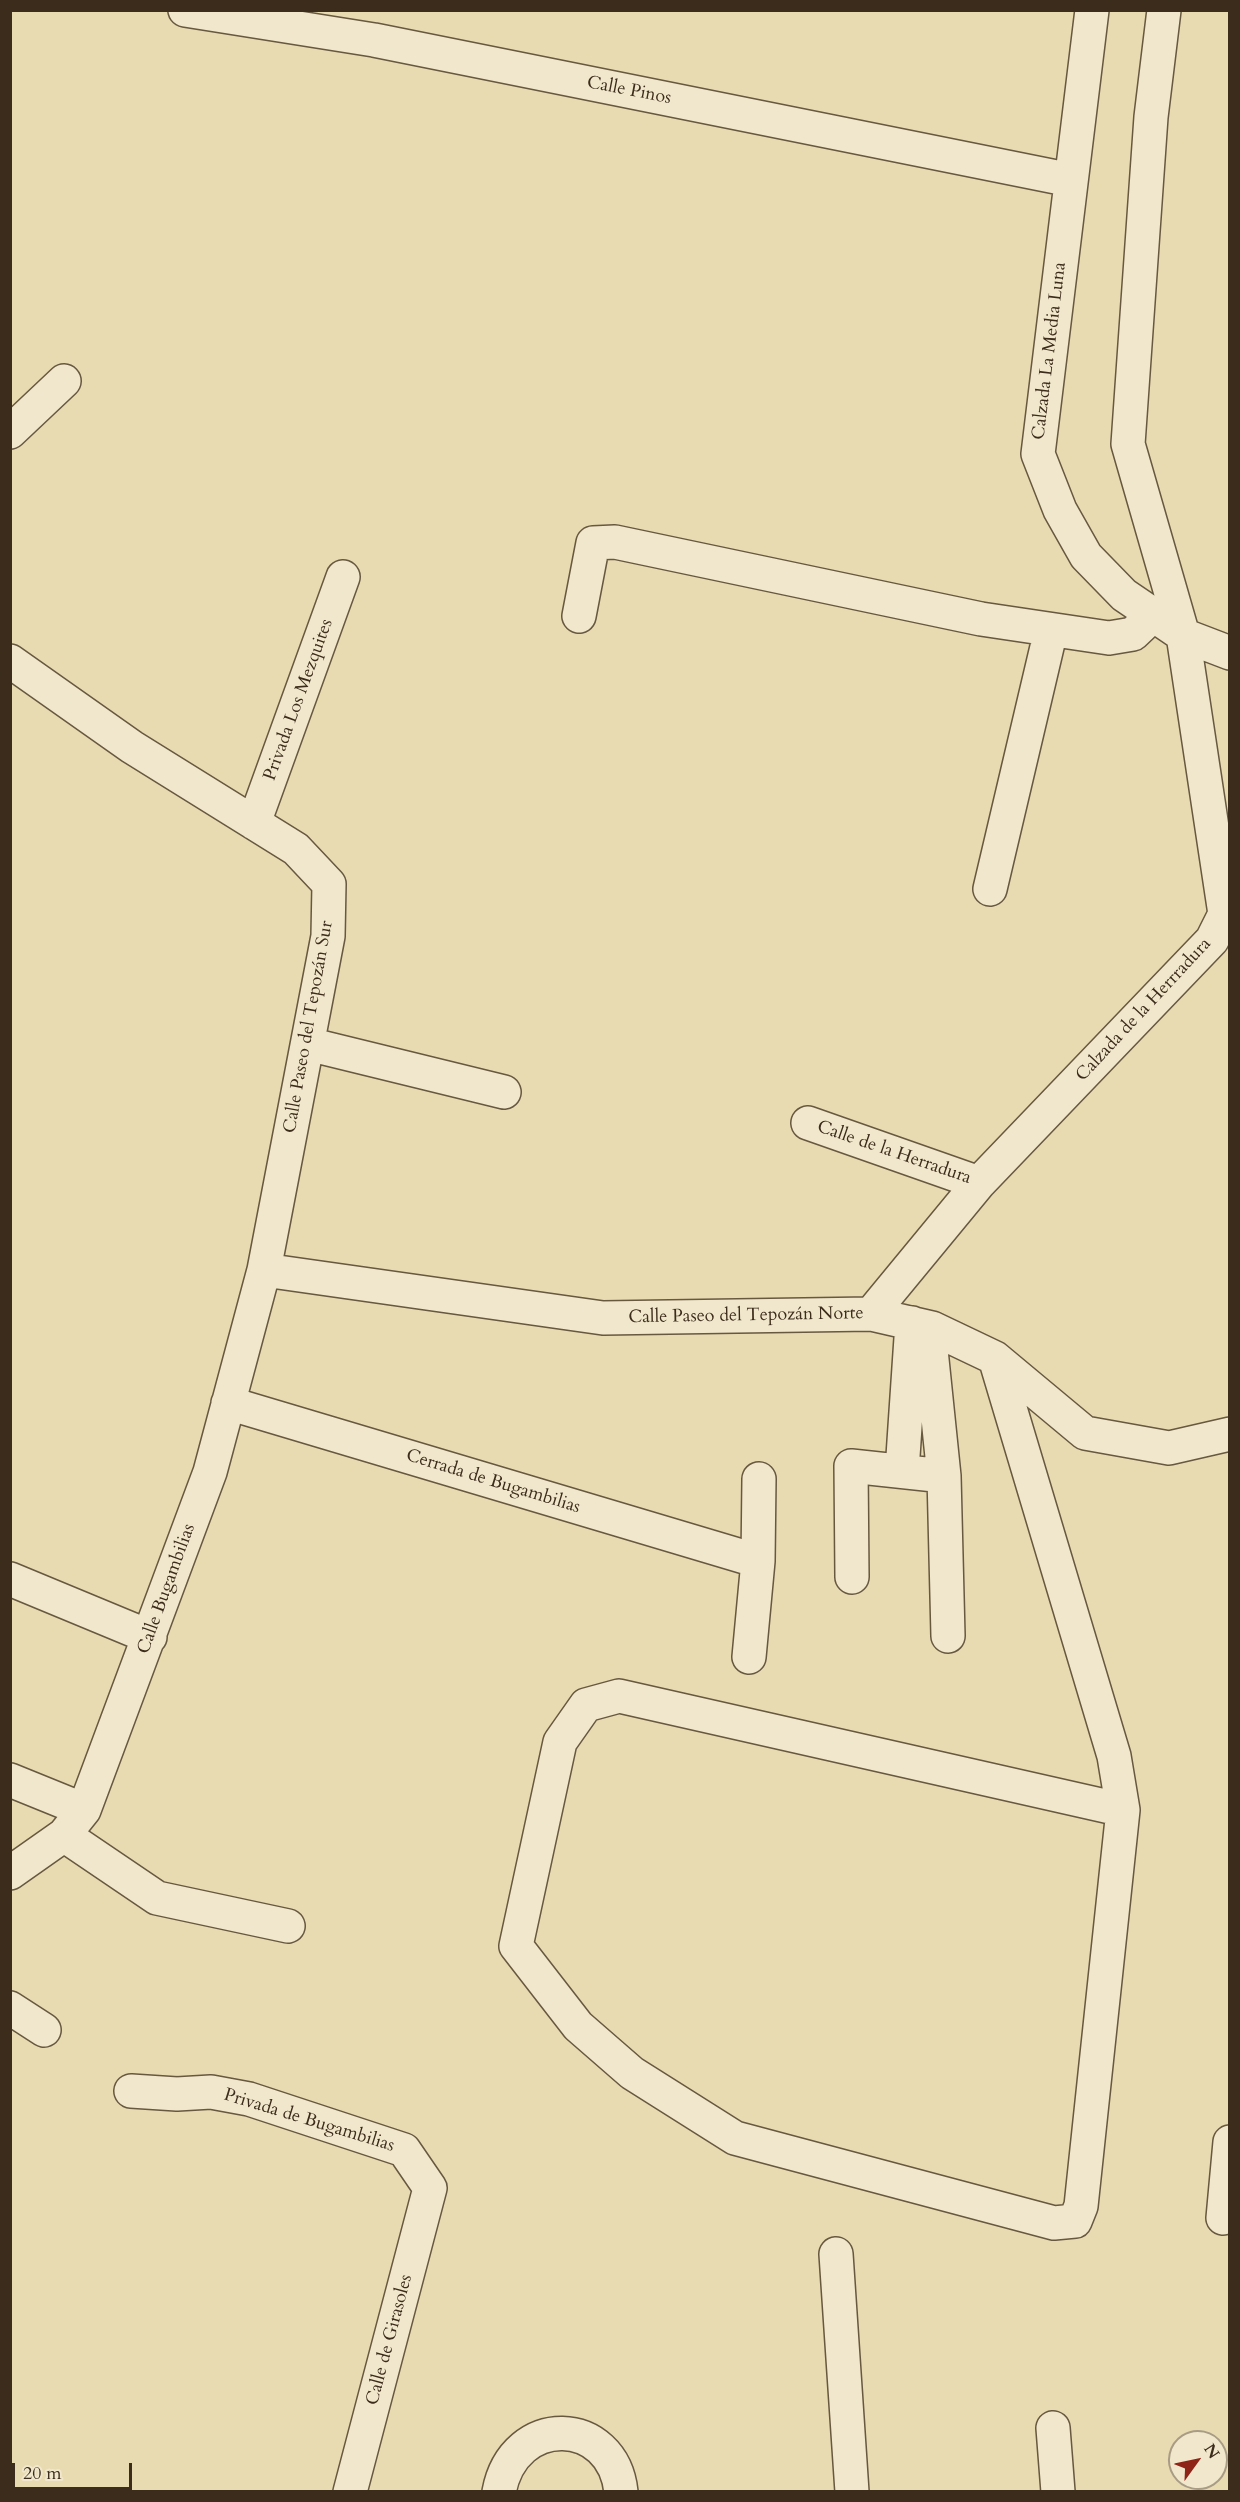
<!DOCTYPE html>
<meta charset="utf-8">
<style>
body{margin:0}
#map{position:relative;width:1240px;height:2502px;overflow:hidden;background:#e8dab1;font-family:Cardo,serif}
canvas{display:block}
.frame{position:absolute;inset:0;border:12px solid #3c2c1b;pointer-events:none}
.north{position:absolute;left:1168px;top:2430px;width:60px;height:60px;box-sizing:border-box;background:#f0e7cc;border:2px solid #a89c85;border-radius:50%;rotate:57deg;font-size:16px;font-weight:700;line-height:24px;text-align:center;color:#3c2c1b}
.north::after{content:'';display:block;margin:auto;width:21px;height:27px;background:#8f2418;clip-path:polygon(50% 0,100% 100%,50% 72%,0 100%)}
.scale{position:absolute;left:12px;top:2463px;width:120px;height:27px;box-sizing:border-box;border:3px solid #3c2c1b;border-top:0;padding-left:8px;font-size:18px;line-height:21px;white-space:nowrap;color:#3c2c1b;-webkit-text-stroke:4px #f0e7cc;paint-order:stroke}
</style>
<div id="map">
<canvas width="1240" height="2502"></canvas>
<div class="frame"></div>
<div class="north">N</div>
<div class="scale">20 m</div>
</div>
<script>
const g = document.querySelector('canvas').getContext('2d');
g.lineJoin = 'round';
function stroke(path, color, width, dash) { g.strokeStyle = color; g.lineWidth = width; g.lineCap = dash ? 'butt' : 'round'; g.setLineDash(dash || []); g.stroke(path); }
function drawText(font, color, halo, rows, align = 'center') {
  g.font = font + ' Cardo,serif'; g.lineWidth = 5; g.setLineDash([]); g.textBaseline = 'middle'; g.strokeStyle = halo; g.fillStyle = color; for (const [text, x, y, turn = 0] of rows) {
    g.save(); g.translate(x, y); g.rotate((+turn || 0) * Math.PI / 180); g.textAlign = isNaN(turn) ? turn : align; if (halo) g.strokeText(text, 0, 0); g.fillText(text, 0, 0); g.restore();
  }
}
const minor = new Path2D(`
 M185 10 374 40 1071 180
 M1092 10 1038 454 1060 510 1086 556 1124 595 1183 635 1230 653
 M10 432 64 381
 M579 616 593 543 615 542 981 619 1109 638 1133 634 1154 614
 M10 661 132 747 296 849 329 884 328 936 264 1270 210 1472 84 1810 64 1835 10 1873
 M254 823 343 577
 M990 889 1051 630
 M308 1044 504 1092
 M808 1123 979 1183
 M264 1270 603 1318 871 1314 932 1328 995 1358 1085 1433 1169 1448 1230 1434
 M871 1314 979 1183 1212 940 1225 914 1183 635 1128 444 1151 117 1164 10
 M932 1328 931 1350 944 1476 948 1636
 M995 1358 1114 1756 1123 1810 1081 2206 1075 2221 1054 2223 735 2138 632 2073 578 2026 516 1946 560 1742 586 1705 619 1696 1123 1810
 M228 1403 758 1561
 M902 1471 912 1323
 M852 1577 851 1466 944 1476
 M10 1579 150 1637
 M749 1657 758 1561 759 1479
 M10 1780 84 1810
 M64 1835 157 1898 288 1926
 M10 2008 44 2030
 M131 2091 177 2094 211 2092 249 2099 404 2150 430 2188 350 2492
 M1223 2218 1230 2142
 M836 2254 852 2492
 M1053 2428 1058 2492
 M499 2492C514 2412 613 2416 621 2492`);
stroke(minor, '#675840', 36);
stroke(minor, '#f0e7cc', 33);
drawText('18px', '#3c2c1b', '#f0e7cc', [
 ["Calle Pinos",629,91,11],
 ["Calzada La Media Luna",1050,351,-83],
 ["Privada Los Mezquites",299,700,-70],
 ["Calzada de la Herrradura",1144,1010,-47],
 ["Calle Paseo del Tepozán Sur",309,1027,-80],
 ["Calle de la Herradura",894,1153,19],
 ["Calle Paseo del Tepozán Norte",746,1316,-1],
 ["Cerrada de Bugambilias",493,1482,17],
 ["Calle Bugambilias",167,1589,-70],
 ["Privada de Bugambilias",309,2121,17],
 ["Calle de Girasoles",390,2340,-75]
]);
</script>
